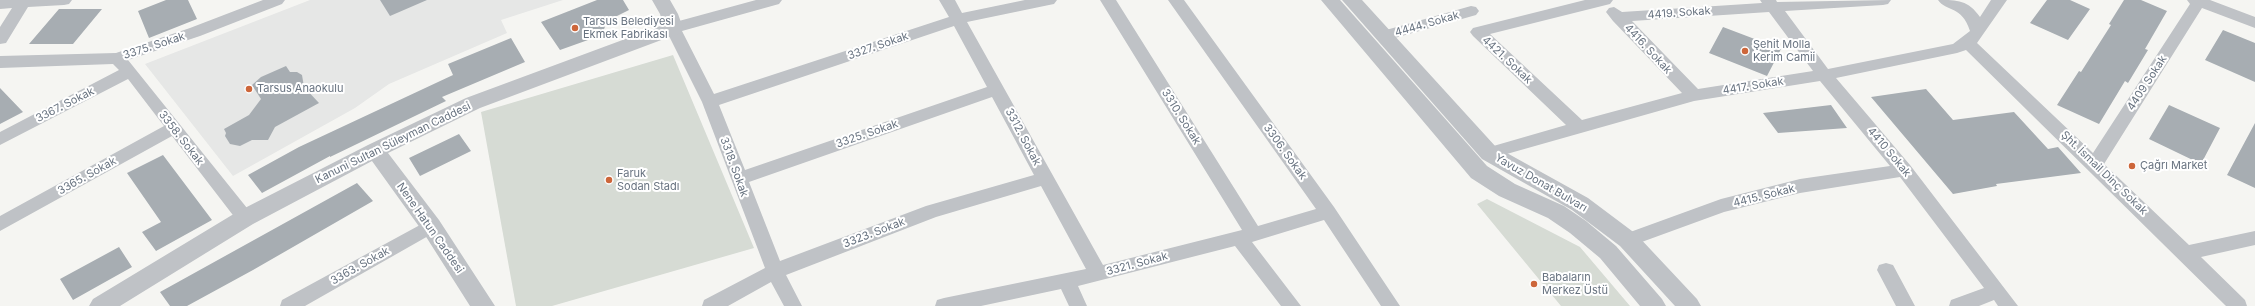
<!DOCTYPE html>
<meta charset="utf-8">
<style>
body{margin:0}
canvas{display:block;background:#f5f5f2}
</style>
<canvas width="2255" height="306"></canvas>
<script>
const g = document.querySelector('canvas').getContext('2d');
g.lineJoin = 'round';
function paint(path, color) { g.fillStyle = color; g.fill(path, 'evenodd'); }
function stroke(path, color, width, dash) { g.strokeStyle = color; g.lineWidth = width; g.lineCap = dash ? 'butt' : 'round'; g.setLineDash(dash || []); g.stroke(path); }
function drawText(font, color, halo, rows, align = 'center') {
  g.font = font + ' Inter,sans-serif'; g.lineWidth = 4; g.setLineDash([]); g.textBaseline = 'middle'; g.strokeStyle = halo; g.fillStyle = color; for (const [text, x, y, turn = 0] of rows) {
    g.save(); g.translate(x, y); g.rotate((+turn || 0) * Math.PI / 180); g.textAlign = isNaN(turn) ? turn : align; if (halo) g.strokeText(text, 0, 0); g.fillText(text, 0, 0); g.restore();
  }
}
paint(new Path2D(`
 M310 0H563L501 20 507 33 389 84 355 108 233 176 145 64Z`), '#e6e7e6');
paint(new Path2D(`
 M673 55 754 248 552 306H516L481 112Z
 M1487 199 1580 247 1630 306H1561L1477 204Z`), '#d6dbd4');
paint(new Path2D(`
 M166 0H188L197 19 149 38 138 11Z
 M380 0H427L390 16Z
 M597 0H623L629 10 607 21 602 35 560 50 541 22Z
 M2047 0H2070L2090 9 2068 40 2030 23Z
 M2124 0H2141L2167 11 2145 49 2148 50 2128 83 2125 81 2099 124 2057 105 2079 71 2081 72 2111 25 2109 24Z
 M59 9H102L73 44H29Z
 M1723 27 1781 49 1767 76 1709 53Z
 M2223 30 2255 43V82L2205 60Z
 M511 38 525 62 442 97 446 101 330 157V156L262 193 248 175 299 147 453 75 448 64Z
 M286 66 290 72H297L302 75 304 87 319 103 275 127 268 140H252L240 146 230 144 225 136 226 133 224 129 249 115 261 99 252 85 261 77Z
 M0 88 23 112 0 124Z
 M1926 89 1953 120 2014 112 2048 149 2058 147 2081 173 1996 184 1997 186 1953 194 1871 97Z
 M1831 105 1847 128 1778 133 1763 113Z
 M2169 105 2220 128 2201 164 2149 139Z
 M2255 123V188L2227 175Z
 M459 134 471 151 420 176 409 158Z
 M163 155 212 220 156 251 142 232 161 222 127 173Z
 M357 183 373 201 253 270 187 306H170L160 292Z
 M119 247 132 267 73 300 60 279Z`), '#a7adb2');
paint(new Path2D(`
 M0 0H72L69 4 64 5 28 7 6 43 0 44V27L12 8 0 9Z
 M263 0H285L282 4 200 36 128 60 251 213 254 218 251 223 245 225 239 223 172 136 0 231V216L164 126 128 79 0 145V132L119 70 113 64 0 68V56L116 53 190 28Z
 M756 0H782L779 4 682 31 714 94 949 17 939 0H955L962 13 1025 0H1057L1054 4 1049 5 967 22 1103 265 1242 230 1100 0H1116L1258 226 1316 209 1168 0H1184L1334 207 1400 306H1381L1324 220 1252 242 1301 306H1281L1235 246 1078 286 1087 306H1069L1061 289 981 306H935L937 300 944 298 1086 269 1041 186 936 217 786 275 802 306H784L771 282 728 306H702L704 300 765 268 702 102 665 28 668 24ZM954 26 987 87 745 170 719 105ZM992 97 1034 175 926 206 780 261 749 182Z
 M1585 0H1613L1610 4 1490 34 1582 120 1682 93 1613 21 1606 12 1609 8 1614 7 1622 12 1762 3 1760 0H1776L1777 2 1891 0 1888 4 1883 5 1785 11 1828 69 1953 44 1970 31C1962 5 1946 12 1938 0 1958 0 1968 0 1980 17L1991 0H2007L1977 43 2093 153 2190 4 2187 0H2210L2255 17V28L2202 8 2104 164 2189 245 2255 231V245L2201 257 2245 300 2247 306H2226L1966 50 1957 53 1836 78 1910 165 2018 306H1998L1994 300 1979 306H1949L1951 300 1984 288 1900 177 1800 193 1724 212 1628 247 1622 245 1619 240 1622 235 1721 199 1800 179 1890 166 1820 81 1694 101 1489 159 1483 157 1480 153 1483 149 1566 125 1473 36 1470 32 1473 28ZM1769 12 1813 71 1698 89 1632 21Z
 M1471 6 1476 7 1479 11 1476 15 1384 41 1379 40 1376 36 1379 32Z
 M431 219 437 221 440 226 437 231 305 306H280L282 300Z
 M1886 263 1893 265 1915 306H1896L1877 270 1879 265Z`), '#bfc2c6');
paint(new Path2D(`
 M652 0H670L678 14 683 28 680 33 480 108 388 153 439 220 495 306H470L423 232 372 161 253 224 120 306H89L93 299 237 212 368 145 466 98 663 25 660 14Z
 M1321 0H1340L1487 166 1515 184 1564 206 1586 221 1616 246 1662 299 1666 306H1640L1600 258 1570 233 1548 218 1499 196 1471 178Z
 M1342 0H1362L1496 147 1588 198 1636 234 1697 299 1701 306H1675L1620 246 1572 210 1482 159Z`), '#bfc2c6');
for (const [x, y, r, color] of [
 [575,28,4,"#cd663a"],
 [1745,51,4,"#cd663a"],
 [249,89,4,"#cd663a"],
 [2132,166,4,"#cd663a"],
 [609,180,4,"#cd663a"],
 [1534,284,4,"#cd663a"]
]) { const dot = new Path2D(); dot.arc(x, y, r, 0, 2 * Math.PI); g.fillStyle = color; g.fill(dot); stroke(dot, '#fff', 1.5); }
drawText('11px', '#687380', '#fff', [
 ["4419. Sokak",1679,13,-4],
 ["4444. Sokak",1427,24,-16],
 ["3375. Sokak",154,46,-18],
 ["3327. Sokak",878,46,-19],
 ["4416. Sokak",1648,49,47],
 ["4421. Sokak",1507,60,43],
 ["4409 Sokak",2147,83,-57],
 ["4417. Sokak",1753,86,-9],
 ["3367. Sokak",65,105,-27],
 ["3310. Sokak",1181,117,58],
 ["3325. Sokak",867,134,-19],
 ["3312. Sokak",1023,137,62],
 ["3358. Sokak",181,138,52],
 ["Kanuni Sultan Süleyman Caddesi",393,143,-26],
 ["3306. Sokak",1285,152,54],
 ["4410 Sokak",1889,152,50],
 ["3318. Sokak",734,167,70],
 ["Şht. İsmail Dinç Sokak",2104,173,44],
 ["3365. Sokak",87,176,-29],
 ["Yavuz Donat Bulvarı",1541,183,30],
 ["4415. Sokak",1764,196,-14],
 ["Nene Hatun Caddesi",430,228,55],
 ["3323. Sokak",874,233,-21],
 ["3321. Sokak",1137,264,-15],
 ["3363. Sokak",360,266,-29]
]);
drawText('11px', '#687380', '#fff', [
 ["Tarsus Belediyesi",583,22],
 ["Ekmek Fabrikası",583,35],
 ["Şehit Molla",1753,45],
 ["Kerim Camii",1753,58],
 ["Tarsus Anaokulu",257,89],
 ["Çağrı Market",2140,166],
 ["Faruk",617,174],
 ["Sodan Stadı",617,187],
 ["Babaların",1542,278],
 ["Merkez Üstü",1542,291]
], 'left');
</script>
